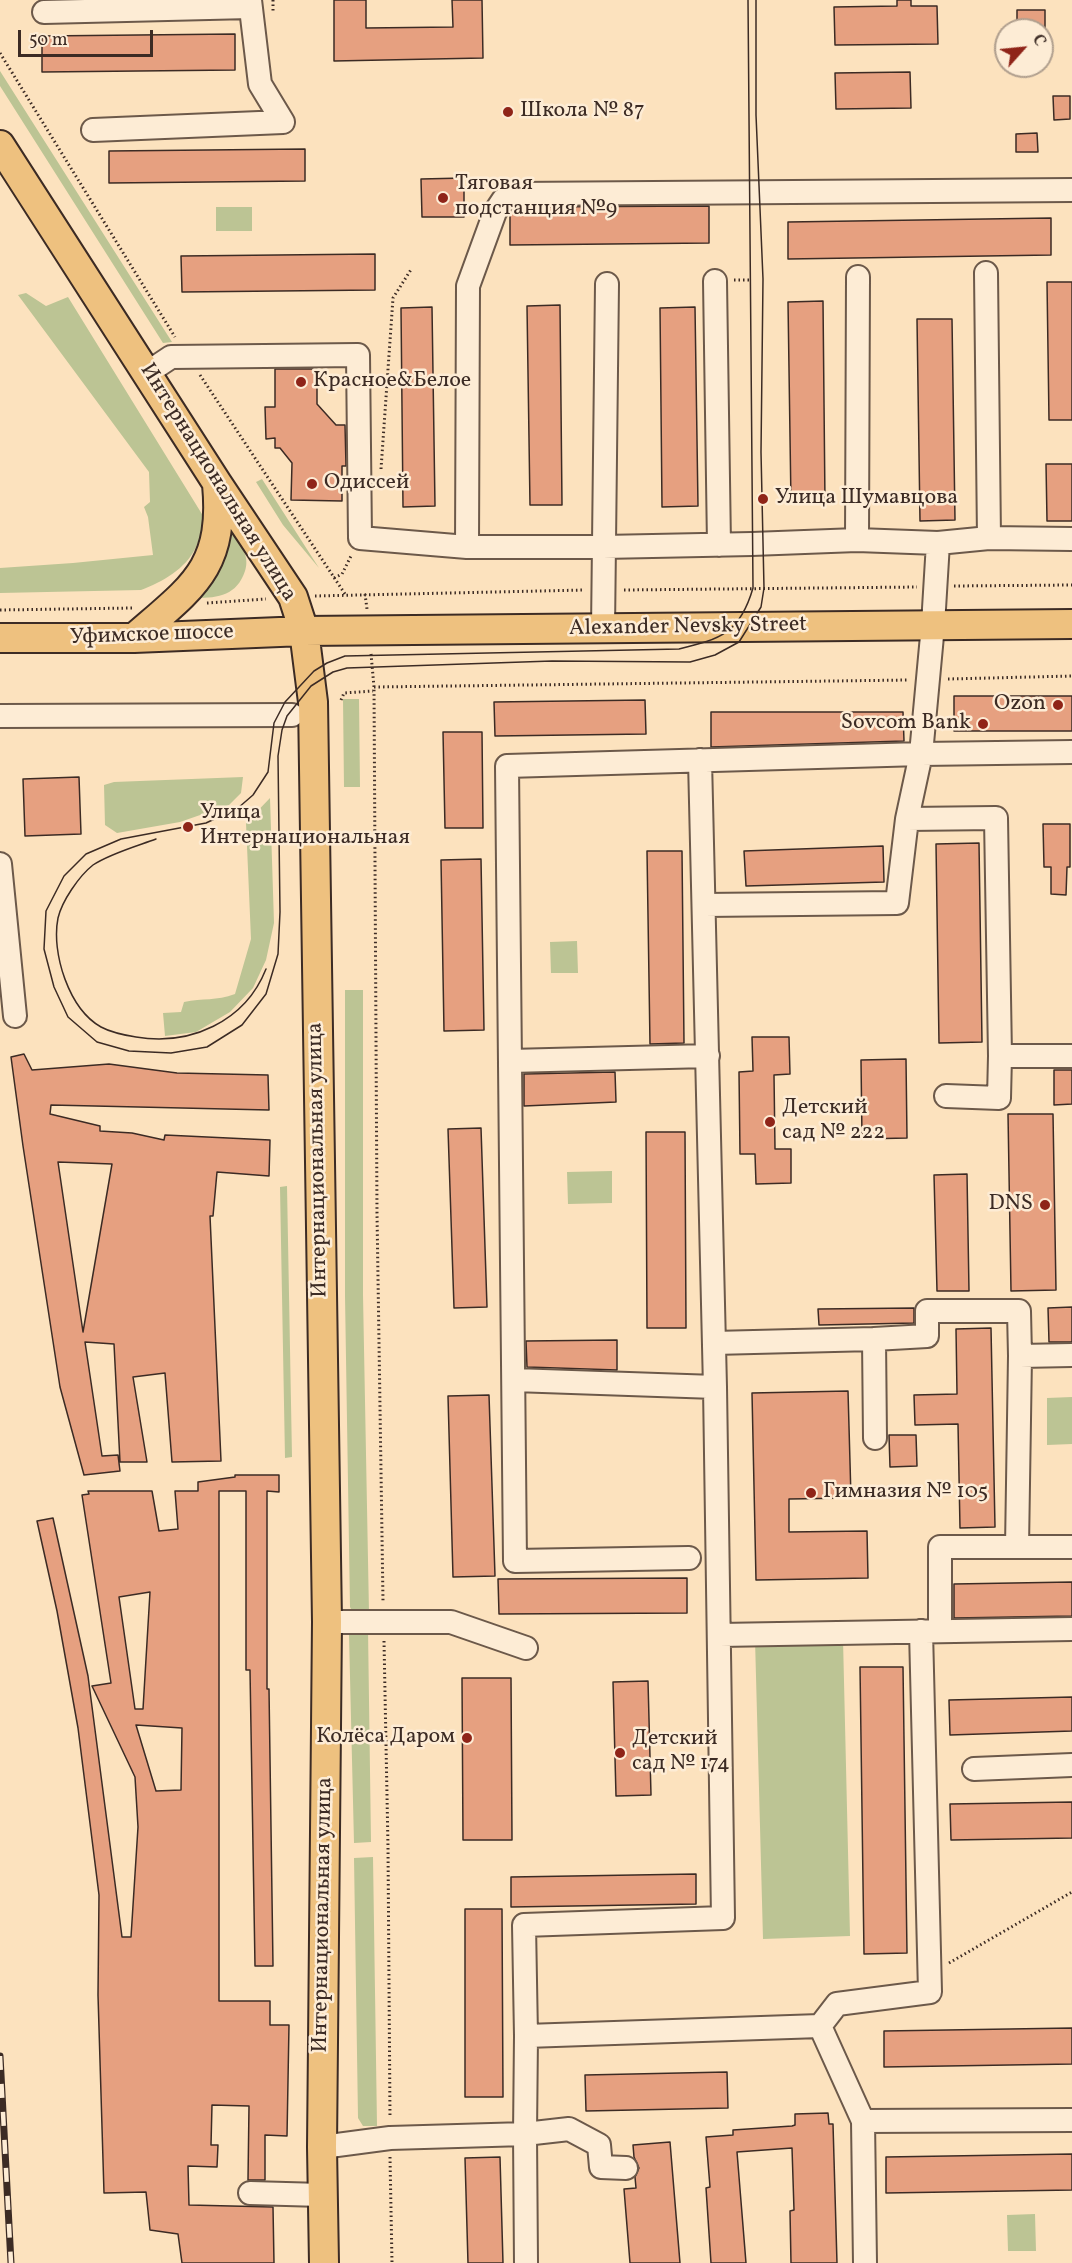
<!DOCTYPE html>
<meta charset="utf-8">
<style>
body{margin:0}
#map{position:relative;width:1072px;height:2263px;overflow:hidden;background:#fce2be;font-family:Vollkorn,serif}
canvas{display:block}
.north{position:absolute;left:994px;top:18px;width:60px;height:60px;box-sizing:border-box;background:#fdecd5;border:2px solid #b09f8e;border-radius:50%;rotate:63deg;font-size:16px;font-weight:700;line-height:24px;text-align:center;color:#3c2b24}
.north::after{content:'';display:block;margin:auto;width:21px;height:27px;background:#8f2418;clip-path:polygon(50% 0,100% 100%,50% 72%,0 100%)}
.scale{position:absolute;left:18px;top:30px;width:135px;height:27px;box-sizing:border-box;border:3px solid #3c2b24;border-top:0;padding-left:8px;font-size:18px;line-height:21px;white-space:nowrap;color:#3c2b24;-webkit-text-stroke:4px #fdecd5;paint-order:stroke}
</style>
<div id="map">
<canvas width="1072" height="2263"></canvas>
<div class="north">С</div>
<div class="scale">50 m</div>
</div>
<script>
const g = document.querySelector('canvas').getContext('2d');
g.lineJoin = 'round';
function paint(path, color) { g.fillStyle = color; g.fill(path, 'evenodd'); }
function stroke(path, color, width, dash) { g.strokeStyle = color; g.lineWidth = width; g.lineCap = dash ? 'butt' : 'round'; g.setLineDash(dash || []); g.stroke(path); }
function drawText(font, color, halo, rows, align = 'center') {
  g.font = font + ' Vollkorn,serif'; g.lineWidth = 5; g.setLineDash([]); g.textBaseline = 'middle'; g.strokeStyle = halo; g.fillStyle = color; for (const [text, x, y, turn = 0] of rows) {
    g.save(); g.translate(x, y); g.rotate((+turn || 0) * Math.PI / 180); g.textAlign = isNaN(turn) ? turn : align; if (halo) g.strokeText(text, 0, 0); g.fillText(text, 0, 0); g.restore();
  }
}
paint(new Path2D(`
 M0 71 172 342 163 343 0 86Z
 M216 207H252V231H216Z
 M26 293 46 306 68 297 205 519C202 528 200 539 196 547 186 569 162 582 141 590L0 593V568L73 563 153 555 148 517 144 507 150 502 149 472 18 295Z
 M262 479 319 568 283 525 256 482Z
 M230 527C235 535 241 544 244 552 247 558 247 565 245 571 237 595 219 598 196 598Z
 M343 699H359L360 787H344Z
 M243 777 241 793 229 805 180 822 117 833 105 825 104 785 114 782Z
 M270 798 274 923 266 960 253 988 230 1012 196 1032 165 1036 163 1013 181 1012 184 1002C203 998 216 1001 235 994L251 939 246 823Z
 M577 941 578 973H551L550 942Z
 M345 990H363V1295L369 1613H353L350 1607 345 1296Z
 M612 1171V1203L568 1204 567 1172Z
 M287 1186 292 1457 285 1458 280 1187Z
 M1072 1397V1444L1047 1445V1398Z
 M356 1629H368L371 1842 354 1843 349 1635Z
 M755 1639H843L850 1936 763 1939Z
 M373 1857 377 2126H363L358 2118 354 1858Z
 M1035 2214 1036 2251H1008L1007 2215Z`), '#bcc494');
const building = new Path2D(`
 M334 0H366V28L453 27 452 0H482L483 58 334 61Z
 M897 0H911V6H937L938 44 835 45 834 7 897 6Z
 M1017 10H1045V30H1017Z
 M235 34V70L42 72V36Z
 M910 72 911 108 836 109 835 73Z
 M1053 96H1070V119L1054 120Z
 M1037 133 1038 152H1016V134Z
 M305 149V181L109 183V151Z
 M464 178V217H422L421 179Z
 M709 206V243L510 245V214L517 207Z
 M1051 218V255L788 259V222Z
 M375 254V290L182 292 181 256Z
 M1047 282H1072V420H1049Z
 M823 301 825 503H791L788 302Z
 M560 305 562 505H530L527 306Z
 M432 307 435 506 403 507 401 308Z
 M695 307 698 506 662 507 660 308Z
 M917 319H952L955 520 920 521Z
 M275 369H317V404L336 425H345L346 466H342V501L291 500 292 463 280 448H275V438L266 439 265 407H275Z
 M1046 464H1072V521H1047Z
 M954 696H1072V731H954Z
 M645 700 646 734 495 736 494 702Z
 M711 712H903L904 741 711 747Z
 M443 732H482L483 828H445Z
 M79 777 81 834 25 836 23 779Z
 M1043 824H1070V867H1067L1066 895 1051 894V867H1044Z
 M979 843 982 1042 939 1043 936 844Z
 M883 846 884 882 746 886 744 851Z
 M647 851H682L684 1043 650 1044Z
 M481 859 484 1030 444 1031 441 860Z
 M752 1037H789L790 1074 774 1075 775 1149H791V1183L756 1184 755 1154H740L739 1072 753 1071Z
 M24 1054 32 1070 109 1064 177 1073 268 1075 269 1110 51 1105 50 1114 100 1126V1131L132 1133 164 1140 165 1135 270 1140 269 1176 217 1172 213 1216H210L221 1461 172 1462 165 1373 133 1377 147 1462H120L114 1344 85 1342 102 1456 118 1455 120 1471 84 1475 60 1387 23 1146 11 1057ZM58 1162 112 1164 83 1332Z
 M906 1059 907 1138 862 1139 861 1060Z
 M1054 1070H1072V1104L1054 1105Z
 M615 1072 616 1102 524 1106V1074Z
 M1008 1114H1053L1056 1290 1011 1291Z
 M481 1128 487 1307 454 1308 448 1129Z
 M646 1132H685L686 1328H647Z
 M967 1174 969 1291H937L934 1175Z
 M1072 1307V1342H1049L1048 1308Z
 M914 1308V1323L819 1325 818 1309Z
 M991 1328 995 1527 960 1528 958 1424 915 1425 914 1395 957 1394 956 1329Z
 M617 1340V1370L527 1367 526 1341Z
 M848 1391 851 1498 789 1499V1532L867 1531 868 1578 756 1580 752 1393Z
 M489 1395 495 1576 453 1577 448 1396Z
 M889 1435H916L917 1466 890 1467Z
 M235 1475H279V1492L267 1491V1689H269L273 1966H255L250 1670H246V1491H219V2001H270V2025H289L287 2136 265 2135V2180H248L249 2106 212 2105 211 2145H218L217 2167 188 2166 189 2205 273 2207 274 2263H182L178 2234 150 2230 146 2192 104 2193 98 1995 99 1895 78 1728 57 1611 37 1521 53 1518 88 1676 122 1937H131L138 1827 135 1777 92 1686 111 1683 82 1495 89 1494 88 1491H152L159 1531 178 1529 175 1491H198V1482L235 1477ZM150 1592 143 1709H135L119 1597ZM136 1725 182 1728 181 1790 156 1791Z
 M687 1578V1613L499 1614 498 1579Z
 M1072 1582V1616L954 1618V1584Z
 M860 1667H903L907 1953 864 1954Z
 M462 1678H511L512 1840H463Z
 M648 1681 651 1795 616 1796 613 1682Z
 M1072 1697V1731L950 1735 949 1700Z
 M1072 1802V1838L951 1840 950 1804Z
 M696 1874V1904L511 1907V1877Z
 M465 1909H502L503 2097H465Z
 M1072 2028V2064L884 2067V2031Z
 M727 2072 728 2108 586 2111 585 2075Z
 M828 2113 829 2124H833L837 2263H791L790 2211 794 2210 792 2148 737 2152 746 2263H711L706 2188 710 2187 706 2137 733 2135V2130L792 2126 795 2125V2114Z
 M670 2142 680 2263H630L624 2189 636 2188 635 2177 639 2168 634 2157 633 2145Z
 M1072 2154V2190L886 2193V2157Z
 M500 2157 503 2263H468L465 2158Z`);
paint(building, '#e6a080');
stroke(building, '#3c2b24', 1.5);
const minor = new Path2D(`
 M250 0 260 84 283 122
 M44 12 250 7
 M93 130 283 122
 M986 273 989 538
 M715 281 719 545
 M147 373 171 357 358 355 360 538 467 547H603L752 544 857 540 938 543 989 538 1072 539
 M857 540 858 277
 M938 543 933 625 921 754 907 819 996 818 1000 1056H1072
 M467 547 468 286 495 212 503 200 514 194 1072 190
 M603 629 607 284
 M0 716 292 715
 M0 864 15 1016
 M704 905 897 903 907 819
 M510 1061 708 1056
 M946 1096 999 1098 1000 1056
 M714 1343 874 1339
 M514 1380 715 1387
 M875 1438 874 1339 927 1336V1311H1019L1020 1356 1072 1355
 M1017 1547 1020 1356
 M689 1558 515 1561 507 766 921 754 1072 752
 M327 1622H451L526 1648
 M940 1631V1547H1072
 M720 1635 1072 1629
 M974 1769 1072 1765
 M820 2026 837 2004 930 1992 921 1631
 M526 2036 524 1925 723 1918 715 1387 700 760
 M863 2121 1072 2120
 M322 2147 390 2138 525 2134 526 2036 820 2026 863 2121 865 2263
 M250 2193 322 2195
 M526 2263 525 2134 569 2129 599 2145 601 2167 626 2168`);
const major = new Path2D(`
 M0 145 217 483 293 597 304 631 313 702 327 1622 322 2147 324 2263
 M0 638H134L304 631 1072 624
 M134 638C192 587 225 569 217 484`);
stroke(minor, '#6c594a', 26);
stroke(major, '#3c2b24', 32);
stroke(new Path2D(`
 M273 0V13
 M0 53 175 337
 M734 280H751
 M200 375 345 594
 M381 469 393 298 412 268
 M334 578 342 574 351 556
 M954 586 1072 585
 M624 590 917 587
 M365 594 367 609
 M315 596 584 590
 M207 603 266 599
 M0 610 132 608
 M371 654 374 687 377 1213 383 1601
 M948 679 1072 676
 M374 687 909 680
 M341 700 344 693 373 691
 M384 1641 388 1847 390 2117
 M949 1963 1072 1892
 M390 2157 392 2263`), '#3c2b24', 3, [1.5, 3]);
stroke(minor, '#fdecd5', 22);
stroke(major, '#eec17f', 28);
stroke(new Path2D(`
 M748 0 753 588C740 633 721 639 679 649L345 656 327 663 314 671 285 702 274 723 268 772 253 795 238 808 206 823 121 839 86 854 64 876 46 911 44 949 54 987 68 1017 97 1042 129 1051 171 1053 207 1047 242 1025 266 994 278 954 280 912 278 756 282 730 287 716 311 686 333 672 347 668 552 661 690 662 715 655 739 642 761 607 764 588 761 452 763 279 756 115V0
 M156 839C137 846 109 854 93 865 79 876 62 901 58 918 51 953 69 1009 101 1027 112 1033 124 1035 136 1037 190 1046 245 1022 266 969`), '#3c2b24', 1.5);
const rail = new Path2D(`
 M0 2056 11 2263`);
stroke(rail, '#3c2b24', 7);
stroke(rail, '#fdecd5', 4.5, [14]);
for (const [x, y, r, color] of [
 [508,112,6,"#8f2418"],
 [443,198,6,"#8f2418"],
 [301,382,6,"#8f2418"],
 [312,484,6,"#8f2418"],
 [763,499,6,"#8f2418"],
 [1058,705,6,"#8f2418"],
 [983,724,6,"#8f2418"],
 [188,827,6,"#8f2418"],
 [770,1122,6,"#8f2418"],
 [1045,1205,6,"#8f2418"],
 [811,1493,6,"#8f2418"],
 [467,1738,6,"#8f2418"],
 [620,1753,6,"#8f2418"]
]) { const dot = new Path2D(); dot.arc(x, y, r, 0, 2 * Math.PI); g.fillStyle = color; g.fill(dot); stroke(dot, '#fdecd5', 2); }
drawText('22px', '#3c2b24', '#fdecd5', [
 ["Школа № 87",520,112],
 ["Тяговая",455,185],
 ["подстанция №9",455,210],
 ["Красное&Белое",313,382],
 ["Одиссей",324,484],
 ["Улица Шумавцова",775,499],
 ["Ozon",1046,705,"right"],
 ["Sovcom Bank",971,724,"right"],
 ["Улица",200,814],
 ["Интернациональная",200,839],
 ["Детский",782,1109],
 ["сад № 222",782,1134],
 ["DNS",1033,1205,"right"],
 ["Гимназия № 105",823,1493],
 ["Колёса Даром",455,1738,"right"],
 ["Детский",632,1740],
 ["сад № 174",632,1765]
], 'left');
drawText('22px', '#3c2b24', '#fdecd5', [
 ["Интернациональная улица",217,483,58],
 ["Alexander Nevsky Street",688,628,-1],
 ["Уфимское шоссе",152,636,-2],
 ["Интернациональная улица",319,1160,-91],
 ["Интернациональная улица",324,1915,-89]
]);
</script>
